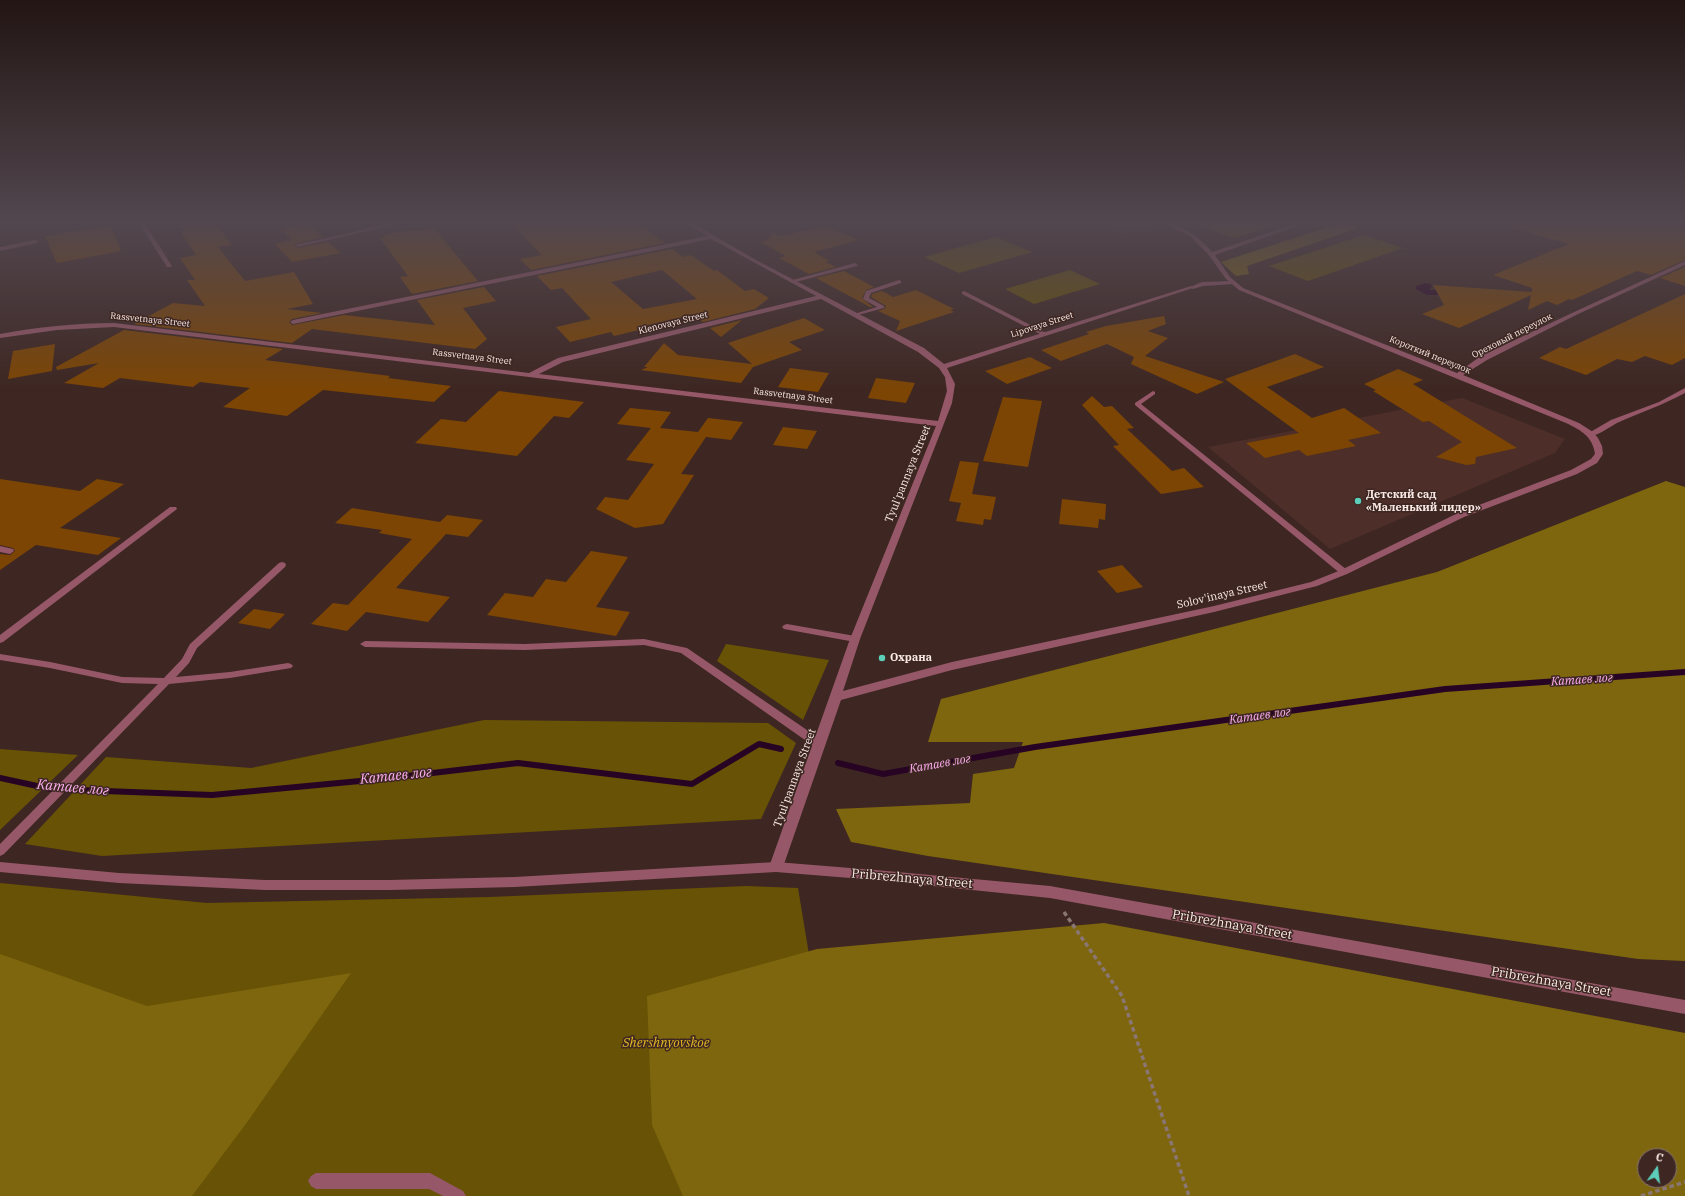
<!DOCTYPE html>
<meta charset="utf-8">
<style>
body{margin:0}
#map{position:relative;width:1685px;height:1196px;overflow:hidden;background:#3e2722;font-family:"IBM Plex Serif",serif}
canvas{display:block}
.north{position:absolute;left:1637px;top:1148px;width:40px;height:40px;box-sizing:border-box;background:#3e2722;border:1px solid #897571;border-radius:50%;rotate:14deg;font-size:11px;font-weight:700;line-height:16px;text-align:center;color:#faeae7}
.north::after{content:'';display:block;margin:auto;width:14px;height:18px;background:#5cceba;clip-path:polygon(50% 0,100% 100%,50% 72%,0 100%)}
</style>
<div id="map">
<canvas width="1685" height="1196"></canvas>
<div class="north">С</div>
</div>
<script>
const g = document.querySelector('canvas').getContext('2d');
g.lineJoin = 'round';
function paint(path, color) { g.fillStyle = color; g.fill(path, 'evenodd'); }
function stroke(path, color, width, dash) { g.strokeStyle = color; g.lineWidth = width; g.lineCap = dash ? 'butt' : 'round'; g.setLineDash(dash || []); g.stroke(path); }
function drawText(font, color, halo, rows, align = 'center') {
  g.font = font + ' "IBM Plex Serif",serif'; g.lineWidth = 3; g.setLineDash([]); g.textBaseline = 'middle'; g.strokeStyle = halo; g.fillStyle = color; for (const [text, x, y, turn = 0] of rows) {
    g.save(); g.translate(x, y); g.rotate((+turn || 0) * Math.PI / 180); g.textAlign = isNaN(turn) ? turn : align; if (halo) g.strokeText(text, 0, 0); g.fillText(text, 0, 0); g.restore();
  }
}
paint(new Path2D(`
 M1089 222H1178L1125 237Z
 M1462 398 1565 439 1555 453 1330 549 1208 447Z`), '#4d2e28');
paint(new Path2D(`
 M1193 222H1285L1234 238 1191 223Z
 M1364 235 1403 248 1308 281 1269 266Z
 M996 237 1032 252 959 273 924 257Z
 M1070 270 1100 284 1034 304 1005 289Z
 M726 644 829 660 803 720 717 661Z
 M484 720 768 723 796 743 761 819 102 856 25 844 106 757 251 768Z
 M0 749 78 755 0 830Z
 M0 883 207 903 490 897 746 886 798 888 849 1196H0Z`), '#675205');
paint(new Path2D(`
 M1343 222 1358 228 1247 266 1249 274 1236 276 1221 262Z
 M1666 481 1685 487V961L1638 959 928 856 851 842 836 809 970 803 973 774 1014 768 1023 742H928L941 699 1437 572Z
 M1104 923 1685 1033V1196H683L652 1125 647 996 817 949ZM1645 1156H1669V1180H1645Z
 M0 954 147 1006 351 973 248 1121 192 1196H0Z`), '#7e660e');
paint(new Path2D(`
 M1426 283 1431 284 1432 287 1429 289 1431 290H1440L1445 295H1427L1416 289V286Z`), '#280424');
stroke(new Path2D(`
 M838 763 883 774 1035 747 1445 689 1685 672
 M0 778 51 789 212 795 381 779 518 763 692 784 759 744 781 749`), '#280424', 6);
paint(new Path2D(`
 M179 222H214L232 245 218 247 245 281 294 272 313 304 287 309 322 313 292 319 289 322 292 325 344 315 435 325 417 300 484 287 496 301 463 308 487 339 475 349 312 329 292 343 134 324 173 303 205 306 187 280H195L180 258 196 255 180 231 185 230Z
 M509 222H597L601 226 618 222H638L665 243 531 270 520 259 542 255Z
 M1511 222H1674L1685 226V260L1651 275 1637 271 1572 300 1569 299 1557 305 1547 301 1528 310 1531 295 1459 328 1422 314 1444 305 1433 285 1532 292V288L1493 275 1569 244 1510 227Z
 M307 223 323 237 295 244 294 246 298 248 328 242 341 253 292 262 275 244 292 240 280 229Z
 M111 225 121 251 57 263 45 236Z
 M826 225 859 240 814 252 830 261 826 262 836 267 809 274 779 258 786 256 760 242 768 240 772 232 782 236Z
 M433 227 478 281 412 294 400 277 408 276 380 238 385 237 383 235 413 229 415 231Z
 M672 249 683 257 691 255 714 271 717 270 745 291 754 289 769 298 755 309 703 322 694 314 644 326 647 328 614 336 611 332 570 342 556 327 591 319 562 288 551 290 537 276ZM662 270 697 299 643 309 611 282Z
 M1685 267V286L1660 278Z
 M844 271 874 287 866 290 862 298 873 307H870L816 278Z
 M916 290 954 309 950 310 954 312 896 331 900 321 878 311 884 309 886 306 871 297 872 294 882 291 893 297Z
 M1685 294V358L1672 365 1645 356 1632 362 1617 359 1586 375 1539 358 1560 347 1566 349Z
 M1164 316 1166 324 1148 331 1168 338 1145 356 1224 382 1197 394 1131 364 1134 357 1107 344 1061 361 1041 350 1089 334 1086 332 1106 326Z
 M804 318 825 330 789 342 802 350 753 367 741 383 641 370 648 367H644L664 343 678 355 752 364 728 343Z
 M742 320 721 337 710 328Z
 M124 330 283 349 265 360 390 376 388 378 451 386 434 402 323 390 287 416 223 407 250 388 200 382 193 387 120 378 103 388 64 383 99 363 57 370 56 367Z
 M55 344 52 371 8 379 13 351Z
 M1295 354 1324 367 1267 387 1312 418 1344 408 1381 433 1348 440 1356 446 1307 456 1299 450 1265 458 1246 443 1299 433 1225 379Z
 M1030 357 1052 368 1007 384 985 371Z
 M790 368 829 373 818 392 778 387Z
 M1398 369 1423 380 1413 384 1517 448 1476 457 1475 464 1466 465 1436 457 1462 442 1429 421 1423 422 1373 391 1376 390 1364 384Z
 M876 378 915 383 906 403 868 398Z
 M499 391 584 402 569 418 554 416 517 456 415 443 441 419 466 422Z
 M1092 396 1104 407 1112 406 1134 428 1127 429 1172 471 1184 468 1204 487 1161 494 1113 446 1119 445 1082 405Z
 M1003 397 1042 401 1028 467 983 461Z
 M630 408 671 412 660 428 698 432 708 418 743 422 731 440 706 437 681 474 694 475 663 524 635 528 596 509 605 497 628 500 654 464 626 460 651 428 617 424Z
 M783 427 817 431 807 449 773 445Z
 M960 461 979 463 972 494 996 497 991 520 984 519 983 525 956 521 961 503 949 501Z
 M0 479 80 491 97 479 124 484 60 528 121 538 98 555 36 545 0 570V554L10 555 15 551 13 548 0 545Z
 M1062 499 1106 504 1105 520 1099 519 1098 528 1059 524Z
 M352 508 440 522 447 515 483 520 468 537 446 534 396 588 450 597 428 622 366 612 347 631 311 624 333 603 348 605 412 539 379 533 382 530 335 523Z
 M591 551 628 557 596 607 630 612 616 636 487 615 505 593 533 597 546 579 566 582Z
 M1122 565 1143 587 1117 593 1097 571Z
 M254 609 285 614 270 629 238 623Z`), '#7c4504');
stroke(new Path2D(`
 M1064 912 1122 996 1189 1196
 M1641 1196 1685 1182`), '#8a7672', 3.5, [4.5, 3]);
paint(new Path2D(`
 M1160 222C1181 222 1200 238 1214 254L1209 255 1190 236Z
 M35 240 37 241V243L0 251V247Z
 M855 263 858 265 857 266 792 283 789 281Z
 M899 280 901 281V283L871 293 869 298 884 306V308L854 316V314L877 307 863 299 866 291Z
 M1232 281 1234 282V284L1203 286 1193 289 1190 287 1202 282Z
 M964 291 1046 333 1047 334 1042 335 962 294V292Z
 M1685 388V393C1663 405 1639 413 1617 423 1609 427 1597 437 1588 436L1587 434 1611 420 1659 402Z
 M1153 391 1155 392V394L1141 404 1347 570 1348 572 1347 574H1341L1135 405V403Z
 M170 507H176L177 509 3 642 0 643V635Z
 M0 546 13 549 14 551 10 554 0 552Z
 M282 562 285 563 286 565 285 567 197 648 189 663 176 677 230 672 288 663 291 664 293 666 291 668 230 678 169 684 4 854 0 856V844L158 684 122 683 50 668 0 660V654L50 662 122 677 164 678 182 659 190 644 279 563Z
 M787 624 855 636 860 639 855 642 784 629 782 627 784 625Z
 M644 639 687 648 823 741 824 744 823 747H815L681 653 644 645 525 650 365 647 360 644 365 641 525 644Z
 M316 1173H430L463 1191 466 1196H443L429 1189H316L311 1186 308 1181 311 1176Z`), '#965869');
paint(new Path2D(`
 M138 222H144L172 266 171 267H167Z
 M397 222H409L298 247 295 245Z
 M684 222H691L756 260 924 348 944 364 1191 286 1196 287 947 368 955 384 952 403 860 639 843 691 952 662 1214 606 1311 582 1341 570 1458 513 1571 470 1591 459 1595 454C1593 437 1581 430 1566 423L1239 290 1226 279 1208 254 1209 253 1300 222H1309L1215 255 1230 277 1243 288 1457 373 1481 356 1572 313 1683 262 1685 261V265L1576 315 1487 360 1463 375 1579 423 1593 432 1598 438 1602 446 1603 454 1597 463 1577 474 1464 517 1347 574 1317 586 1214 612 952 670 841 700 783 867 781 871 776 872 771 871 769 867 850 639 936 426 114 327 57 330 0 338V334C38 327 75 323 114 323L529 373 558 358 816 296 711 239 293 324 290 322 293 320 707 236ZM821 299 918 352 939 368 945 377 947 391 938 421 539 374 563 362Z`), '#965869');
paint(new Path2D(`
 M0 862 119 873 265 880H389L515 877 776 862 875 870 1050 886 1685 1000V1014L1050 898 875 880 776 872 515 887 389 890H265L119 883 0 872Z`), '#965869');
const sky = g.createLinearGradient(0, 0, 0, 390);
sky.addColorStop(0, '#221513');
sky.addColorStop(0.57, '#52474f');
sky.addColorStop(1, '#52474f00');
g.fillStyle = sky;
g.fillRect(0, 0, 1685, 390);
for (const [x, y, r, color] of [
 [1358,501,4,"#5cceba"],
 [882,658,4,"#5cceba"]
]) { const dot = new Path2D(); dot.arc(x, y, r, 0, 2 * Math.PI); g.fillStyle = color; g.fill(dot); stroke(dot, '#3e2722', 1.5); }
drawText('9px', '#faeae7', '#3e2722', [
 ["Rassvetnaya Street",150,320,6],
 ["Klenovaya Street",673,323,-14],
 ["Lipovaya Street",1042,325,-18],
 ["Ореховый переулок",1512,336,-27],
 ["Короткий переулок",1430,355,22],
 ["Rassvetnaya Street",472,357,7],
 ["Rassvetnaya Street",793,396,7]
]);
drawText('11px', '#faeae7', '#3e2722', [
 ["Tyul'pannaya Street",908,474,-68],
 ["Solov'inaya Street",1222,595,-13],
 ["Tyul'pannaya Street",795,778,-70]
]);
drawText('bold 11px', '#faeae7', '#3e2722', [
 ["Детский сад",1366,495],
 ["«Маленький лидер»",1366,508],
 ["Охрана",890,658]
], 'left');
drawText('italic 12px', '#ffaff1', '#3e2722', [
 ["Катаев лог",1582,680,-4],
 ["Катаев лог",1260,716,-8],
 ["Катаев лог",940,764,-10]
]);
drawText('13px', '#faeae7', '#3e2722', [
 ["Pribrezhnaya Street",912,879,5],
 ["Pribrezhnaya Street",1232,925,10],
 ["Pribrezhnaya Street",1551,982,10]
]);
drawText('italic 13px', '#e4ba23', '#3e2722', [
 ["Shershnyovskoe",666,1043]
]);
drawText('italic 14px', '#ffaff1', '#3e2722', [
 ["Катаев лог",396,776,-6],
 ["Катаев лог",73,788,5]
]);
</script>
